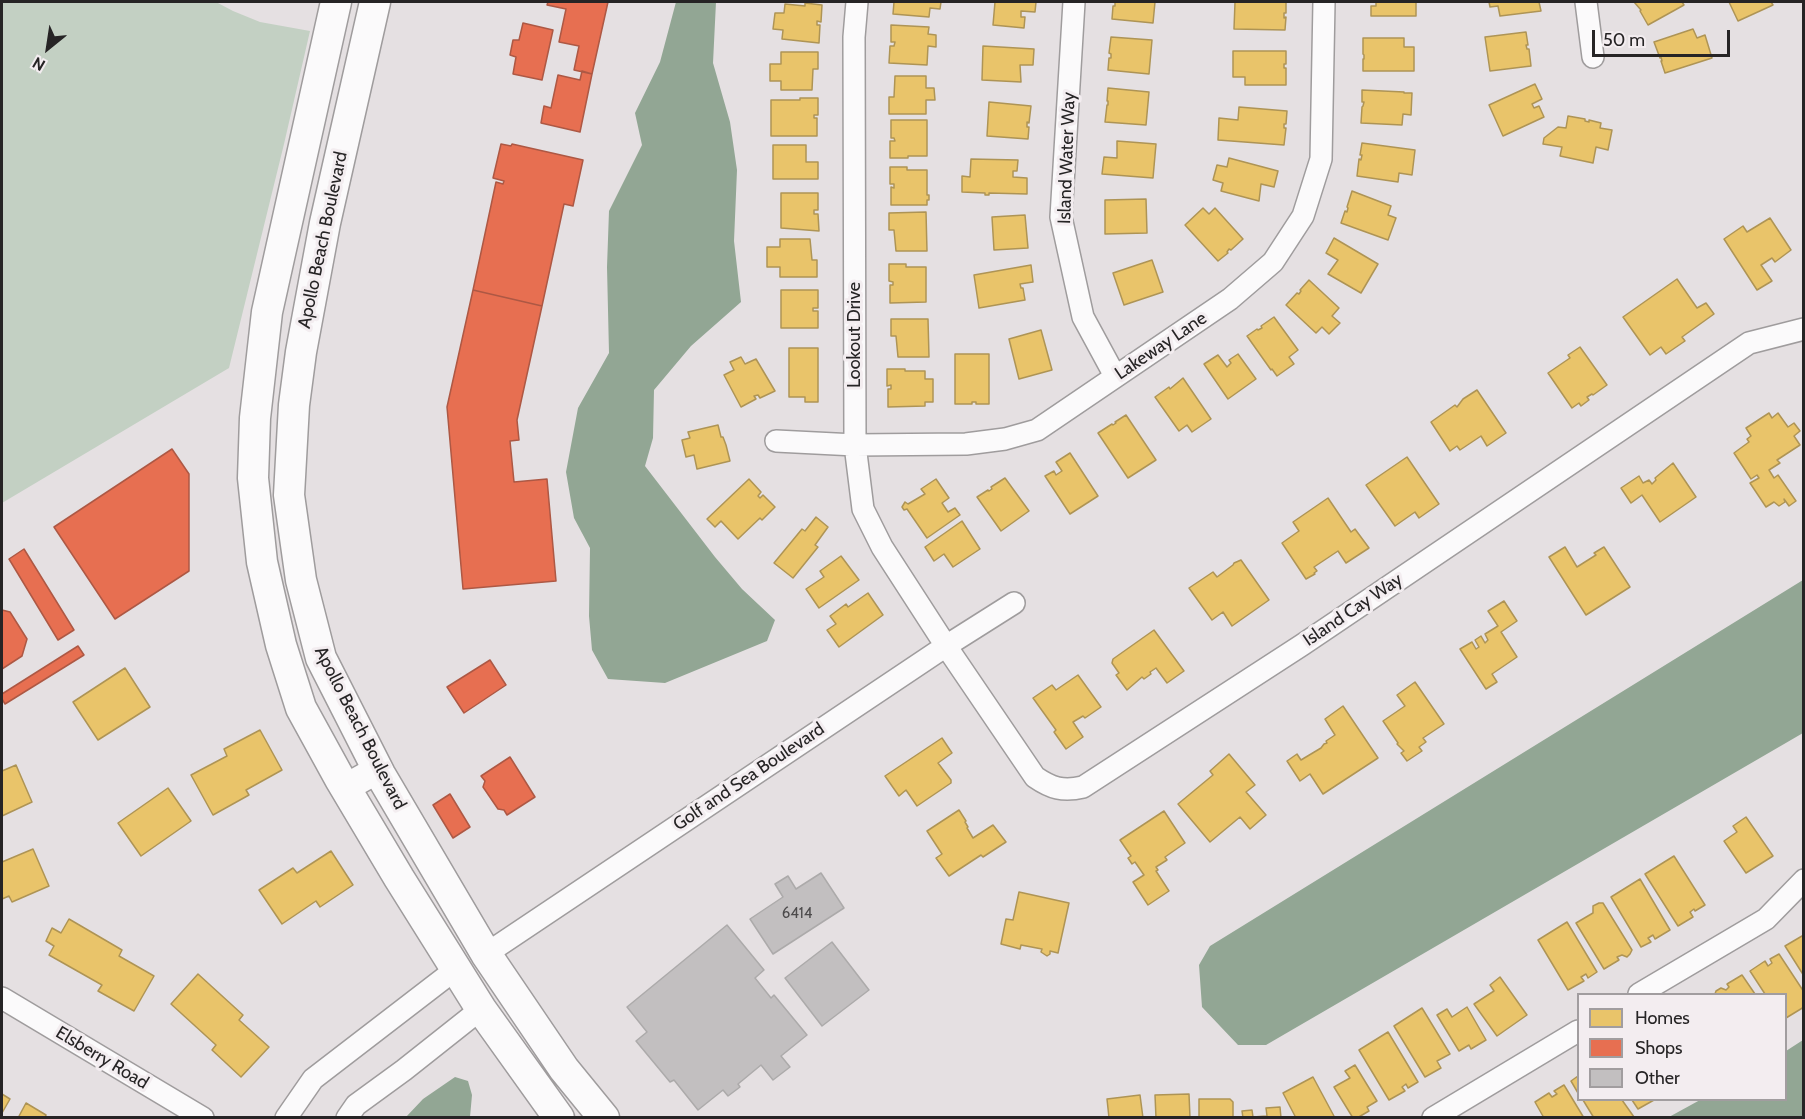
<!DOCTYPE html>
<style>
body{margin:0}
#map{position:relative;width:1805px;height:1119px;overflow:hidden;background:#e5e0e2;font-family:Cabin,sans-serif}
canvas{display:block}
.frame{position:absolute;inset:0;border:3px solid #262425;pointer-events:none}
.legend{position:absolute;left:1577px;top:993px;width:210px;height:108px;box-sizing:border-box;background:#f3edf0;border:2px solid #a19d9f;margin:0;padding:8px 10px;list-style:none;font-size:18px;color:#262425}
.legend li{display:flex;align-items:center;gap:12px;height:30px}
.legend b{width:30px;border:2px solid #a19d9f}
.north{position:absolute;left:18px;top:18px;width:60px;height:60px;-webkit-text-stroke:4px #f3edf0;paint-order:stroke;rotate:210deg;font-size:16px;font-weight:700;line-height:24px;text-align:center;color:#262425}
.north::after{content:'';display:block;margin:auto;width:21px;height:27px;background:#262425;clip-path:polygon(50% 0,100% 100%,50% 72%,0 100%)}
.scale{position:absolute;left:1592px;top:30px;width:138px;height:27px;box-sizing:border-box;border:3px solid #262425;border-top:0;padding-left:8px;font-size:18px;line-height:21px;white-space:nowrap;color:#262425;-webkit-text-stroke:4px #f3edf0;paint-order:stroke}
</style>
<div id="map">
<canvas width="1805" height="1119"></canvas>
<div class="frame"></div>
<ul class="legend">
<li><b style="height:16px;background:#e9c46a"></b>Homes</li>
<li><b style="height:16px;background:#e76f51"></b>Shops</li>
<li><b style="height:16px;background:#c2bfc0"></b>Other</li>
</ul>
<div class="north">N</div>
<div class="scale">50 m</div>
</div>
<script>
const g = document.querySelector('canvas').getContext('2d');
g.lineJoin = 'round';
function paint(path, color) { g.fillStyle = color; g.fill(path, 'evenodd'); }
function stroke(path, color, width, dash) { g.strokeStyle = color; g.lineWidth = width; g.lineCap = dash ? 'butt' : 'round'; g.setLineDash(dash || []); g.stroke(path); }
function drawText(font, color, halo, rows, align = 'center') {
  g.font = font + ' Cabin,sans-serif'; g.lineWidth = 6; g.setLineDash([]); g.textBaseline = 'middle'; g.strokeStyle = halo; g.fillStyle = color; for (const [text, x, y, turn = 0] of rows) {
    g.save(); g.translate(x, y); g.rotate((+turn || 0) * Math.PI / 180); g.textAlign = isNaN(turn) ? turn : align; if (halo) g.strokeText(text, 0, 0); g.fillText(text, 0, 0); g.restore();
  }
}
paint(new Path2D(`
 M2 2H123L130 3 134 2H216L233 11 260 22 310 31 284 144 229 368 2 503Z`), '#c3d0c3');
paint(new Path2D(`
 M676 2H716L713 63 730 122 737 170 734 241 741 302 691 346 654 390 653 438 645 466 715 557 742 589 775 620 767 641 665 683 608 679 592 650 589 616 590 548 574 518 566 472 578 408 609 353 607 267 609 211 642 145 635 113 660 62Z
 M1803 580V733L1266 1045H1238L1202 1007 1199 965 1210 946Z
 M1803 1040V1117H1669L1700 1100H1786V1051Z
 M455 1077 468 1081 472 1095 470 1117H406L423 1099Z`), '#92a694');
const homes = new Path2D(`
 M894 2H941L940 9 930 8 929 17 893 14Z
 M995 2H1036L1035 12 1021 11V17H1025L1024 28 993 25Z
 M1113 2H1155L1153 23 1112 19 1113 6H1115V2Z
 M1235 2H1286V13H1284V18L1286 17 1285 30 1234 29Z
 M1376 2H1416V16H1371V6H1376Z
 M1489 2H1539L1541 11 1500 16 1498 6 1490 7Z
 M1634 2H1682L1684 5 1648 25 1640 11 1641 10Z
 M1729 2H1771L1773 5 1738 21Z
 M805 3 822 5 821 22 817 21V25H820L819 43 782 39 783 30 773 29 775 13H784L785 4 805 6Z
 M891 25 929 27 928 34 936 35V47L928 46 927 65 889 63 890 46H894L895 42H891Z
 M1693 29 1697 38 1705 35 1712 58 1665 73 1661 61H1662L1661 57 1660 58 1654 42Z
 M1526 32 1528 45H1526L1527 49H1529L1531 66 1490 71 1485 37Z
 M1111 37 1152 40 1149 74 1108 70 1109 58H1111V54L1109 53Z
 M1363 38H1404V47H1414V71H1363V59H1364V55L1363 54Z
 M983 46 1034 49 1033 65H1020L1021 82 982 80Z
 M1233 51H1286V64H1284V68H1286V85H1245V77H1233Z
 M781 52H818V69H813L812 90H781V81H770V64H781Z
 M895 76H926V88H934L935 100H926V114H889V97H894Z
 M1535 84 1542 99 1532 104 1534 108 1539 106 1544 117 1503 136 1489 105Z
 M1108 88 1149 92 1146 125 1105 122 1107 105H1108V101H1107Z
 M1362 90 1404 92V93H1412L1411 115 1403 114 1402 125 1361 123 1362 107 1363 106 1364 102H1362Z
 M800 98H818V115H814V118H817V136H771V100H800Z
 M989 102 1031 106 1029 123 1027 122V127H1029L1028 139 987 136Z
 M1239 107 1287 111 1286 124H1284V128H1286L1284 145 1218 140 1219 118 1238 120Z
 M1568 116 1585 119V121L1589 122V120L1601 123 1600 128 1612 130 1608 150 1596 147 1593 163 1560 156 1562 147 1543 144 1544 138 1558 127 1566 128Z
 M891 120H927V156H908V158H890V141H895L894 138H891Z
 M1117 141 1156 144 1153 178 1102 174 1104 157 1117 158Z
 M1362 143 1415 150 1412 175 1399 173 1398 182 1357 176 1359 159 1361 160 1362 155H1360Z
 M773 145H806V162H818V179H773Z
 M1229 158 1278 171 1274 187 1261 184 1259 201 1221 191 1223 183 1213 180 1217 165 1227 167Z
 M971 159 1018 160 1017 171H1013V177L1027 178V194L989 193V195H985V193L962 192V176L970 177Z
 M890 167H907V170H927V195H929V200H927V205H891V187L894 188V184H890Z
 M1352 191 1391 206 1388 215 1396 218 1388 240 1341 223 1345 211 1347 212 1348 208 1347 207Z
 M781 193H818V210H814V214H818L819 231 781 228Z
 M1146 199 1147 233 1105 234V200Z
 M1203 208 1209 214 1215 208 1243 239 1231 250 1229 249 1227 252 1228 253 1218 261 1185 225Z
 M926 212 927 251H896L894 230H889V213Z
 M1025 215 1028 248 994 250 992 217Z
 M1770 218 1791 250 1775 262 1772 258 1761 265 1772 281 1757 290 1724 239 1743 226 1747 232Z
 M1334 238 1378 264 1361 293 1328 274 1338 260 1326 253Z
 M780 239H810L812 260H817V277H780V267H767V247H780Z
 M1152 260 1163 292 1124 305 1113 273Z
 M889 264H906V267H926V302L890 303V285H893V282L889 281Z
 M1031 265 1033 282 1020 284 1021 288H1023L1025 300 979 308 974 275Z
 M1677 279 1697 308 1706 303 1714 314 1682 337 1685 341 1666 354 1661 347 1650 355 1623 317Z
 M1309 280 1339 308 1332 316 1340 323 1329 334 1322 327 1316 333 1286 305 1297 293 1299 294 1301 291 1300 290Z
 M781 290H818V308H813V311H818V328H781Z
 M1274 317 1298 350 1289 357 1294 364 1277 376 1272 369 1271 370 1247 336 1257 329 1258 330 1262 328 1261 326Z
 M891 319H928L929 357H898L896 336H891Z
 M1041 330 1052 370 1019 379 1009 339Z
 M1580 347 1607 385 1593 395 1592 394 1587 397 1589 400 1581 406 1579 403 1572 408 1548 373 1570 358 1568 355Z
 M789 348H818V402H805V397H789Z
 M955 354H989V404H976V402H972V404H955Z
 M1238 354 1256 379 1228 399 1204 364 1218 355 1227 367 1231 363 1229 360Z
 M741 357 745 364 756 359 775 391 760 398 758 395 754 396 756 399 741 407 724 375 734 370 730 362Z
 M887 369H905V371H925V379H933V402H925V406L888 407V389H891V385L887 386Z
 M1183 378 1211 419 1192 432 1187 425 1179 431 1155 397 1169 387 1170 389Z
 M1477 390 1506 433 1487 446 1481 436 1460 450 1457 446 1450 451 1431 422 1455 405 1457 407 1463 399Z
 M1769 413 1772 418 1778 413 1788 427 1794 423 1800 431 1794 436 1800 445 1777 460 1780 463 1769 470 1774 478 1778 475 1796 501 1789 506 1784 499 1785 502 1779 506 1774 502 1766 507 1750 483 1759 478 1757 475 1751 479 1734 453 1749 442 1747 439 1751 436 1746 428Z
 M1126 415 1156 460 1128 478 1098 433 1112 424 1113 425 1116 423 1115 422Z
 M718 425 721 437H723L726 445 730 461 697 469 694 455 686 457 682 440 690 438 688 432Z
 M1070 453 1098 496 1070 514 1045 476 1054 471 1056 475 1062 471 1056 462Z
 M1407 457 1439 504 1419 518 1415 512 1395 526 1366 485Z
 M1673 463 1696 497 1660 522 1642 495 1631 503 1621 488 1639 476 1643 483 1649 480 1652 484 1656 480 1655 478Z
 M1005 478 1029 511 1001 531 977 497 988 490 989 491 992 489 991 487Z
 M749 479 761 492 758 496 760 498 763 495 775 507 762 520 760 518 738 539 721 521 715 527 707 519Z
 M936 479 949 498 942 503 948 512 955 508 960 515 927 538 907 509 904 510 902 507 905 502 908 504 925 494 921 489Z
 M1328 498 1351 532 1355 529 1369 548 1346 563 1338 551 1314 567 1317 571 1314 573 1315 574 1306 579 1282 543 1299 531 1293 522Z
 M816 517 828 527 815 545 818 547 793 578 774 563 802 529 805 531Z
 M962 521 980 549 953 567 944 554 934 561 925 547Z
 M1565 547 1577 567 1596 555 1594 553 1604 547 1630 587 1586 615 1549 557Z
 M841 556 859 580 819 608 806 589 824 577 820 571Z
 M1241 560 1269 600 1232 626 1223 612 1212 620 1189 588 1213 572 1217 577 1233 565 1234 563Z
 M868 593 883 615 839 647 827 630 836 624 830 616 846 604 848 607Z
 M1504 601 1517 621 1501 632 1517 657 1492 674 1497 682 1486 689 1460 649 1472 642 1476 649 1479 647 1475 640 1481 636 1485 643 1488 640 1485 634 1498 626 1488 611Z
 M1154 630 1184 671 1167 683 1156 668 1150 672 1151 674 1144 679 1142 677 1127 690 1116 675 1119 673 1112 663 1113 659Z
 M125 668 150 707 98 740 73 702Z
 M1078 675 1101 707 1085 718 1083 716 1073 722 1083 737 1066 749 1054 732 1056 730 1033 698 1052 685 1056 690Z
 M1415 682 1444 724 1423 738 1426 742 1419 747 1422 751 1407 761 1401 753 1404 751 1397 744 1398 743 1383 721 1405 706 1397 695Z
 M1343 706 1378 758 1323 794 1310 774 1300 781 1287 761 1297 754 1301 760 1321 748 1324 744 1327 743 1326 741 1335 735 1325 719Z
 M260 730 282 770 246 790 249 795 213 815 191 775 227 756 224 749Z
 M942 738 952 753 938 763 951 780V783L917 806 906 790 899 796 885 776Z
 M1229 754 1255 785 1246 792 1266 815 1250 829 1240 817 1210 842 1178 804 1213 775 1210 771Z
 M16 765 32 802 2 816V771Z
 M168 788 191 821 141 856 118 823Z
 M959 810 966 821 965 822 968 827 967 828 973 838 993 825 1006 842 983 857 981 855 949 876 936 858 942 854 927 831Z
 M1164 811 1185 843 1165 857 1167 860 1156 867 1158 870 1156 871 1169 891 1148 905 1133 882 1144 875 1135 862 1132 864 1128 858 1131 856 1120 840Z
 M1746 817 1773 856 1746 873 1724 841 1737 832 1733 826Z
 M33 849 49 886 12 902 9 896 2 899V862Z
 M331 851 353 885 320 907 316 901 282 924 259 890 293 868 297 873Z
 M1674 856 1705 905 1695 911 1694 909 1690 912 1693 917 1678 926 1645 874Z
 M1640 879 1670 930 1655 939 1653 935 1648 938 1651 942 1641 947 1611 897Z
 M1019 892 1069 903 1058 953 1050 951V954L1047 956 1041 952 1042 949 1021 945 1020 949 1001 944 1006 919 1013 920Z
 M1599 903H1603L1632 950 1630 954 1627 957 1622 955 1617 957 1619 960 1604 969 1576 923 1593 913V906Z
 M69 919 122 950 119 956 154 976 134 1011 98 991 102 985 49 955 54 946 46 941 52 928 61 933Z
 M1567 922 1597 972 1588 978 1586 974 1581 977 1584 981 1568 990 1538 940Z
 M1802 936 1804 938V976L1785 946Z
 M1779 954 1804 992V1007L1786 1018V994H1765L1750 971 1765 961 1768 966 1772 963 1770 959Z
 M198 974 243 1015 239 1020 269 1047 241 1077 212 1050 216 1045 171 1004Z
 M1742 975 1755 994H1715L1716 991 1721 988 1726 990 1729 987 1727 984Z
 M1500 977 1527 1015 1497 1036 1474 1004 1494 991 1490 985Z
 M1467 1007 1486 1040 1471 1049 1469 1045 1459 1051 1437 1015 1447 1009 1452 1017Z
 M1422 1008 1450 1054 1437 1061 1441 1068 1425 1077 1394 1026Z
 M1388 1032 1418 1082 1408 1088 1406 1084 1402 1087 1405 1091 1389 1100 1359 1050Z
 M1355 1065 1377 1101 1367 1107 1369 1111 1357 1118H1353L1334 1087 1350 1078 1345 1071Z
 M1578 1076V1093L1571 1081Z
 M1313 1077 1335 1118H1296L1283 1093Z
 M1564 1085 1584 1118H1544L1535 1102 1549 1093 1552 1097 1557 1094 1554 1091Z
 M2 1094 10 1099 2 1113Z
 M1189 1094 1190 1118H1156L1155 1095Z
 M1140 1095 1143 1118H1109L1107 1099Z
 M1199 1099H1230L1233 1102V1118H1199Z
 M1583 1100H1622L1634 1117 1594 1118Z
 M1632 1100H1654L1638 1109Z
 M26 1103 46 1115 45 1118H18Z
 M1280 1107 1281 1118H1243L1242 1111 1252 1110 1253 1117 1267 1116 1266 1108Z`);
paint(homes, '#e9c46a');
stroke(homes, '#ae9455', 1.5);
const shops = new Path2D(`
 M548 2H608L592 74 574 70 579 46 559 42 566 9 547 5Z
 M523 23 553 30 542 80 513 74 516 57 510 55 513 40H519Z
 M582 71 592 74 580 132 541 123 544 106 551 108 558 75 580 80Z
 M501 144 511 146 512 144 583 160 573 206 564 204 542 306 473 290 496 182 503 184 504 181 493 178Z
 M473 290 542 306 517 420 519 440 510 441 514 482 547 479 556 581 463 589 447 407Z
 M172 449 189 474V571L115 619 54 527Z
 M24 549 74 630 58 640 9 559Z
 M2 610 10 612 27 639 22 656 2 669Z
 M78 646 84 655 5 704 2 699V694Z
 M490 660 506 685 464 713 447 687Z
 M510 757 535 797 507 815 504 810 498 809 483 787 485 781 481 776Z
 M450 794 470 827 453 838 433 805Z`);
paint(shops, '#e76f51');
stroke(shops, '#ad5844', 1.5);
const building = new Path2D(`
 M821 873 844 908 773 954 750 919 783 897 775 884 788 876 796 889Z
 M727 925 764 970 755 978 771 998 774 995 807 1035 781 1056 790 1067 773 1080 761 1065 738 1084 740 1087 728 1096 723 1090 698 1110 674 1080 670 1082 636 1041 647 1032 627 1007Z
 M832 942 869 990 822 1026 785 978Z`);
paint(building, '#c2bfc0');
stroke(building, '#acaaaa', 1.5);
const minor = new Path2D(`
 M857 2 854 37 855 445 863 509 882 547 946 646 1035 777C1051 788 1063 792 1083 787L1302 645 1749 343 1804 329
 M1074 2 1061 217 1083 317 1115 376
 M1586 2 1593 57
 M776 441 855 445 966 444 1005 439 1037 430 1230 299 1273 262 1303 216 1321 159 1324 2
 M486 954 946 646 1014 603
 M1639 994 1766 919 1804 880
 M2 998 203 1118
 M286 1118 313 1079 456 969
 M347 1118 356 1105 404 1070 481 1009
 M1433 1118 1578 1031`);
const tertiary = new Path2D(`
 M345 788 377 770`);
const secondary = new Path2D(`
 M336 2 267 312 255 418 253 478 262 562 281 645 301 708 340 779 399 878 456 969 481 1009 559 1118
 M375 2 325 223 301 352 294 405 289 495 301 580 321 658 380 774 486 954 564 1069 604 1118`);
stroke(minor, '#9f9c9d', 24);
stroke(tertiary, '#9f9c9d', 30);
stroke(secondary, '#9f9c9d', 33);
stroke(minor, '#fbfafb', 21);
stroke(tertiary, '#fbfafb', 27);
stroke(secondary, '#fbfafb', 30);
drawText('15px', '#4d4b4c', null, [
 ["6414",797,914]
]);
drawText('18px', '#262425', '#f3edf0', [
 ["Island Water Way",1067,158,-88],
 ["Apollo Beach Boulevard",323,240,-78],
 ["Lookout Drive",855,335,-90],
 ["Lakeway Lane",1161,346,-34],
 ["Island Cay Way",1353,610,-34],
 ["Apollo Beach Boulevard",360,728,63],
 ["Golf and Sea Boulevard",749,777,-34],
 ["Elsberry Road",102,1058,31]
]);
</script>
